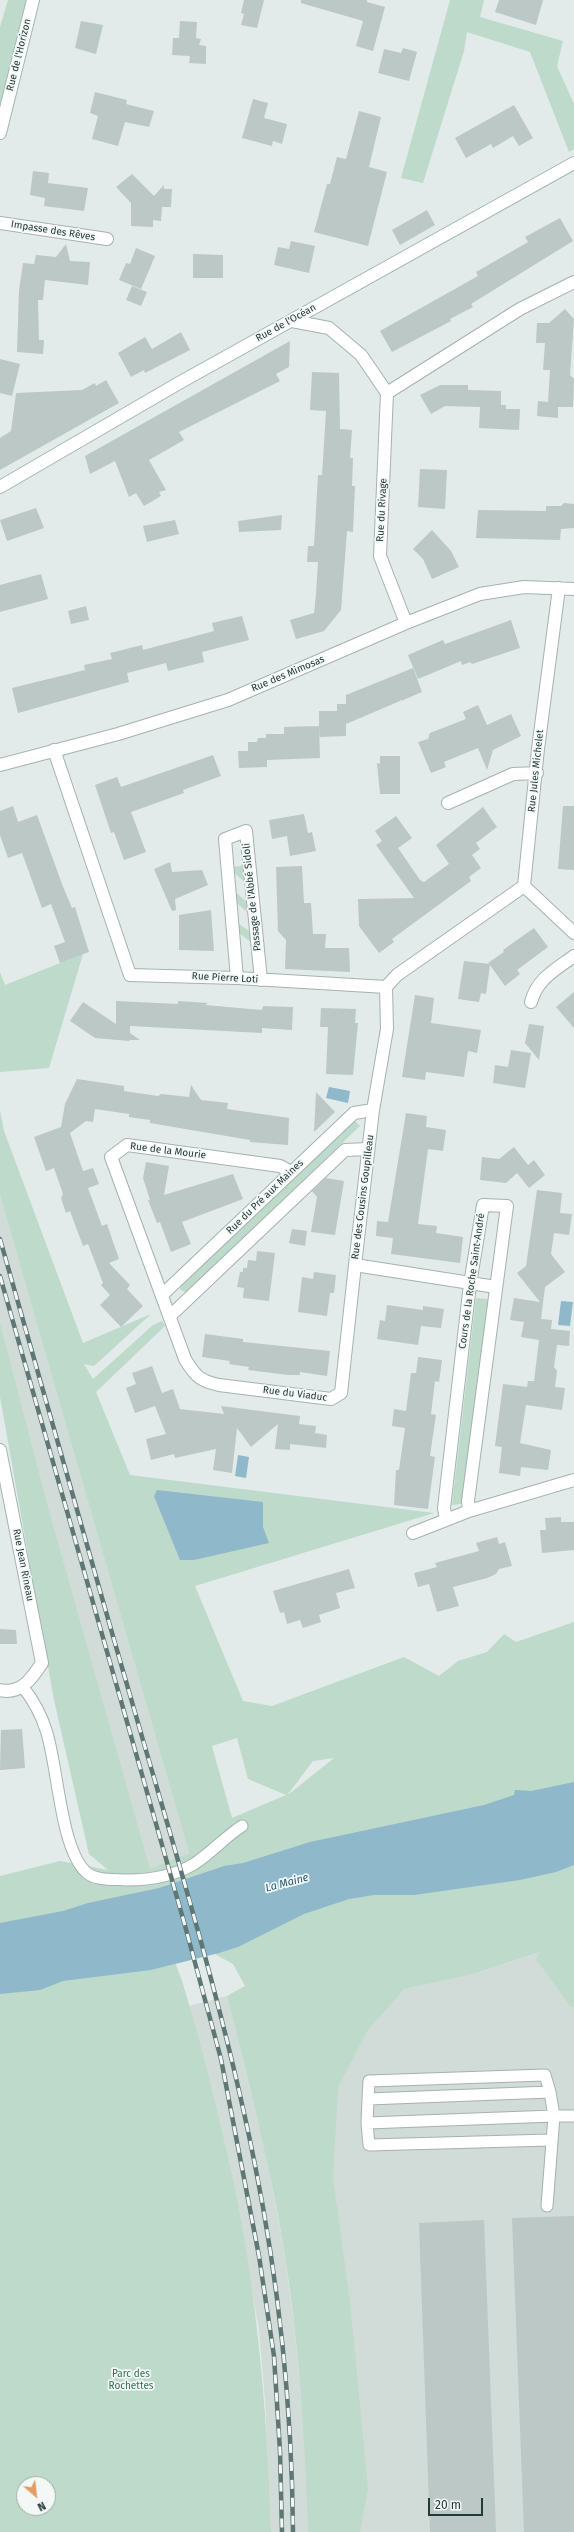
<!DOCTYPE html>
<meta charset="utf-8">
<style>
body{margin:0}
#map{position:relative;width:574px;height:2532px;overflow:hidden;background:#e2ebe9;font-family:"Fira Sans",sans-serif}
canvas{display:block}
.north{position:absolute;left:16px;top:2476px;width:40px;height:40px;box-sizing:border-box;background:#f3f8f6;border:1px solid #a0acaa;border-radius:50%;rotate:152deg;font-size:11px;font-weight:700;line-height:16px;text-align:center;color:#243a38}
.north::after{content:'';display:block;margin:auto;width:14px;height:18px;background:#e59b67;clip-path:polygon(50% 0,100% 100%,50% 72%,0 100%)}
.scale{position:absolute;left:428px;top:2498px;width:55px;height:18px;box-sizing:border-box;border:2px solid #243a38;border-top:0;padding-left:5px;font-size:12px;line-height:14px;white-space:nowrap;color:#243a38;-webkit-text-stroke:3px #f3f8f6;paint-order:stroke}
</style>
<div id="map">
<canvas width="574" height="2532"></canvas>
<div class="north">N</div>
<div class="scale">20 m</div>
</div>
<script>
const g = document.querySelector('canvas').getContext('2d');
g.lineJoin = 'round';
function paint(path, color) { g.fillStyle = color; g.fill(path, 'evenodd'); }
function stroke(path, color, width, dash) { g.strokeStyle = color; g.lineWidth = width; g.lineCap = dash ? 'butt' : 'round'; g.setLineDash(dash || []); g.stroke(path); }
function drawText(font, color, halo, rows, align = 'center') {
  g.font = font + ' "Fira Sans",sans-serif'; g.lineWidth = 3.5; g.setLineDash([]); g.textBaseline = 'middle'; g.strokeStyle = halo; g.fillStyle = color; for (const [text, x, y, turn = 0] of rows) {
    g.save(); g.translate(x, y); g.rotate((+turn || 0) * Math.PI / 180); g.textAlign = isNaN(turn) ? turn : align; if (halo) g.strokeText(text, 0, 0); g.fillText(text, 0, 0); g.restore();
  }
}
paint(new Path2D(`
 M0 1195 189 1853 150 1870 49 1510 0 1322Z
 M574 1941V2532H335L261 2015 361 1998 470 1975Z
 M227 1996 265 2150 284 2249 294 2324 306 2449 308 2532H271L265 2400 259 2330 227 2154 189 2006Z`), '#d1dbd8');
paint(new Path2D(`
 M8 0H26L0 106V27Z
 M450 0H484L480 17 563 41 557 66 574 104V149L569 152 530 52 467 32 464 51 423 183 401 178Z
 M244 865 250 887 229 868Z
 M230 887 252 907 254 918 231 898Z
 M232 919 256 936 253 944 233 928Z
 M83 954 49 1068 0 1072V972L5 985Z
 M0 1110 4 1131 83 1343 151 1314 94 1366 84 1364 93 1379 153 1325 162 1321 165 1326 96 1392 130 1475 434 1513 195 1586 243 1701 272 1706 404 1657 439 1676 458 1661 487 1652 504 1634 516 1642 574 1622V2007H571L536 1959 540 1952 470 1975 404 1989 367 2031 338 2087 333 2178 350 2302 368 2489 360 2532H308C305 2437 299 2343 284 2249 270 2164 248 2080 227 1996L245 1986 233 1964 164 1926C167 1946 177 1965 183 1984 200 2040 214 2097 227 2153 256 2278 267 2404 271 2532H0V1876L60 1861 108 1870 89 1854 54 1700 0 1397V1322L49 1510 150 1869 189 1853 0 1195ZM237 1738 248 1779 286 1795 232 1818 212 1746ZM334 1758 289 1794H288L313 1761ZM24 2484H48V2508H24Z
 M354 1120 360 1126 186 1292 180 1290 181 1285Z
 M476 1298 488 1299 462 1504 452 1505Z`), '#bddaca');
paint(new Path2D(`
 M329 1087 350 1091 348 1103 326 1098Z
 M561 1301 573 1302 570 1326 558 1325Z
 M238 1455 249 1457 246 1478 235 1476Z
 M157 1490 263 1502V1527L269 1543 194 1560H180L154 1496Z
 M574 1782V1865L556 1872 520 1880 414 1895H374L349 1899 304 1914 238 1947 219 1953 151 1970 63 1981 40 1990 0 1994V1923L63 1911 88 1903 159 1888 224 1866 243 1863 310 1842 484 1805 514 1795 515 1790 531 1791Z`), '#8fb8cb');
paint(new Path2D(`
 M244 0H264L257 28 241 25 244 14 241 13Z
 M301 0H367V2L385 7 373 51 356 46 363 21 301 3Z
 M499 0H543L536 25 495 12Z
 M81 21 103 25 96 54 75 48Z
 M180 21 197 22 196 38 201 39 199 45 206 46V64L189 63 190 56 172 55 173 38H179Z
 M403 48 417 52 409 81 378 73 384 49 401 53Z
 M95 92 127 100 126 104 154 111 149 127 125 122 118 146 92 139 98 116 90 113Z
 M253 99 268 103 264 118 287 124 282 144 273 141 272 146 242 138Z
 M514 105 533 138 519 146 513 136 493 148 491 144 466 158 455 138Z
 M359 111 381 117 369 167 387 172 368 246 314 232 327 184H330L337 157 346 159Z
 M33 171 49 173 48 183 88 188 84 211 44 206 45 198 30 195Z
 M132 174 154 196 164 185V189H172L171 207H162L161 221 153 220V227L131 226V203L116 187Z
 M427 210 435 225 400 245 392 230Z
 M560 218 573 241 471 304 473 307 450 319 451 321 392 352 380 331 478 276 476 272 528 242 525 237Z
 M291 241 315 246 309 273 274 265 278 247 289 249Z
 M66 244 70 261 90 262 88 285 45 280 43 300H38L39 340H44L43 354 17 352 19 290 23 263 34 264 36 255 56 257Z
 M136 248 155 256 141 289 119 280 126 263 130 264Z
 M193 254 223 255V278H193Z
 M132 286 147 292 141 306 126 300Z
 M565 309 574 319 570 375 574 379 573 407H558V418L537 416 538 401 548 402 550 370H543L545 343H536L537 323H549Z
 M181 332 190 350 145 373 144 370 131 377 118 353 145 337 152 349Z
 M290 341 289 367 276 374 280 381 179 432 184 440 149 460 166 490 159 492 161 496 144 506 136 493 129 497 115 461 90 474 85 456Z
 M0 359 20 364 12 396 0 393Z
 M312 372 339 373 340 429 352 430 350 458H353L352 486H355L353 532 347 531 341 610 324 631 296 639 290 620 314 613 316 594 318 562H307L308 546H314L318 475H322L326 411 310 410Z
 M106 380 119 403 0 470V438L11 431 16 393 82 390 95 383 96 386Z
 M440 385H468V390L501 391V405H506V409H520L519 430 479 428 480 407 445 406 431 414 420 395Z
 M420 469 447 470 445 509 418 507Z
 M564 503 574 504V528L561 529 560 540 476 538 478 510 546 511V506H561Z
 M36 508 44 528 7 541 0 520Z
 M282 515 281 530 239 532 238 521Z
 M175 520 179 534 147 542 143 526Z
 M432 530 451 551 459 567 432 579 423 559 413 549Z
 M41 574 48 599 0 612V585Z
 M86 606 89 620 71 624 68 611Z
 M242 616 249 640 202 652 204 662 168 671 166 663 127 673 129 682 18 713 12 688 85 670 84 665 112 659 110 653 142 645 143 650 214 631 212 623Z
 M511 620 520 648 472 664 470 662 462 665 461 661 418 679 408 655 443 640 445 644Z
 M413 668 422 692 401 701 400 699V701L346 724V736L319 737V711H337V704H346V695Z
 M478 705 487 725 511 714 521 736 493 750 487 770 478 748 444 762 446 767 431 773 418 742 428 739 430 733 466 719 463 712Z
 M319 726 320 758 267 760V767L239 768 238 751H248V742H257L258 738H266V734H284V727Z
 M213 755 221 776 183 790 184 793 131 812 146 852 124 860 114 832 111 833 95 785 117 777 121 787Z
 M380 756H400V794H380L377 763 380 764Z
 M13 806 18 822 37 815 62 884 72 908 75 907 89 952 60 963 54 946 65 942 51 904 42 908 22 853 8 858 0 835V811Z
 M563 806H574V870L558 869Z
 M483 807 497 827 476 843 480 849 472 855 481 868 469 877 471 881 392 939 394 942 379 953 359 926 358 899 414 898 376 845 382 841 375 831 396 816 412 838 398 848 420 880 424 882 449 864 436 845Z
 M304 814 308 833 312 832 316 851 290 856 287 836 272 839 269 820Z
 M170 862 172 872 202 870 208 885 175 899 176 910 172 911 154 869Z
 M302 866 304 903H311L313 934H326L325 948H349L350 972 285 969 286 940 278 931 276 867Z
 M211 910 214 951 179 950V915Z
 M534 928 548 947 517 970 520 974 505 986 490 965 486 994 481 993 479 1002 458 999 464 961 490 964 488 963 504 952 503 950Z
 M574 992V1028L556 1007Z
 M415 995 434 998 431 1023 481 1030 477 1053 468 1051 464 1077 426 1072 425 1080 402 1077Z
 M116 1001 178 1004V1001L208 1003 205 1005 262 1010 263 1006 293 1007 292 1030 262 1028V1033L130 1026V1033L140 1040H130L129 1041 95 1038 70 1021 83 1002 116 1024Z
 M321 1008 356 1009 355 1023H358L353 1075 326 1074 328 1027H320Z
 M529 1024 544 1026 539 1060 525 1043Z
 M511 1050 531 1053 525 1088 493 1083 495 1065 508 1067Z
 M77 1079 124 1086V1091L158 1096 161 1094 189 1097 191 1085 201 1100 228 1103 227 1109 289 1118 288 1145 250 1142V1140L150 1123V1120L129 1117V1114L95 1109 93 1122 86 1121 70 1133 83 1171 93 1168 99 1184 88 1188 102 1226 107 1224 119 1259 109 1263 130 1285 127 1289 143 1306 121 1327 100 1305 110 1295 101 1285 103 1283 88 1244 83 1246 70 1211 66 1213 61 1198 63 1194 54 1168 46 1171 34 1137 61 1127 65 1104Z
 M316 1092 335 1112 314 1132Z
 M406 1113 427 1116 426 1127 446 1130 443 1151 428 1149 418 1224 437 1226 436 1233 463 1237 460 1263 391 1254 393 1238 376 1236 377 1221 388 1222Z
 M514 1147 528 1165 534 1160 545 1175 529 1188 517 1173 506 1183 480 1180 482 1157 499 1159Z
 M146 1162 169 1166 164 1195 233 1174 243 1199 182 1222 191 1244 171 1252 160 1222 157 1223 148 1200H150L143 1178Z
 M326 1178 344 1181 335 1235 311 1232 317 1197 312 1191Z
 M537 1190 562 1193 560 1213 572 1214 569 1235 554 1233 551 1254 565 1272 545 1287 541 1319 552 1320 551 1329 570 1331 569 1346 557 1345 554 1367 557 1371 555 1387 565 1388 562 1410 526 1405 520 1443 551 1450 548 1470 521 1467 520 1476 499 1473 502 1447 495 1446 503 1384 527 1387 528 1381H534L539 1340 521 1337 524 1322 510 1320 514 1298 540 1302 517 1273 526 1266Z
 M292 1229 307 1231 305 1246 289 1243Z
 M257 1251 275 1253 269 1301 243 1298 244 1288 237 1287 240 1272H243V1268H247L248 1260 256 1261Z
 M314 1272 336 1275 334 1293H330L327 1316 298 1312 302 1277 313 1279Z
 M387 1305 423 1310V1306L444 1309 441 1328 421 1326 418 1345 377 1339 380 1320 385 1321Z
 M205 1334 243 1339V1342L330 1351 327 1376 300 1372V1375H288L248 1370 249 1367 229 1364 230 1361 202 1357Z
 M418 1357 442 1360 439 1382 435 1381 431 1414 436 1415 430 1456 435 1457 428 1509 394 1505 396 1470H399L405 1428 392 1426 394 1409 406 1411 411 1373H416Z
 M152 1366 162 1393 173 1389 180 1409 224 1414 221 1406 300 1416 299 1424 316 1426 315 1433 327 1435 326 1448 290 1444V1450L275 1449 278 1424 251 1447 237 1428 232 1473 213 1470 216 1449 175 1458 174 1454 151 1460 146 1439 166 1434 155 1406 135 1413 126 1388 136 1384 132 1373Z
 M561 1517V1522H574V1550L542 1553 540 1530H546L545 1518Z
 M497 1537 499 1544 505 1542 512 1566 499 1569 496 1574 487 1578 453 1587 459 1606 437 1612 429 1584 418 1587 414 1573 437 1567 435 1563 479 1551 476 1543Z
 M349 1569 355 1588 336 1593 340 1608 319 1615 321 1622 303 1628 300 1620 287 1624 284 1612 280 1613 273 1591Z
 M0 1629 16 1630 17 1644H0Z
 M22 1729 25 1768 0 1770 1 1730Z
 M574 2216V2532H524L512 2218Z
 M484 2220 496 2532H430L419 2223Z`), '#bbc8c5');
const lane = new Path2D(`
 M23 1687C33 1700 41 1714 46 1730 58 1765 60 1848 86 1872 95 1881 115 1879 127 1880 150 1880 174 1876 194 1864 211 1853 225 1837 242 1826
 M368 2099 369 2081 545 2075 550 2092
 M367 2123 368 2099 550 2092 554 2116 367 2123 369 2145 550 2140
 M547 2206 554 2116H574`);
const street = new Path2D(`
 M0 223 107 239
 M292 321 329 328 361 355 387 393
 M406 623 380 556 387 393 520 309 574 282
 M54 750 130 975 237 978 386 987 397 975 524 886
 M0 765 118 734 228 700 406 623 480 594 524 587 574 589
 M448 803 513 774 537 773
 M524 886 538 749 559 588
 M524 886 574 933
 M237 978 225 839 246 831 261 980
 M386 987 387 1029 373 1110 355 1265 496 1287
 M531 1002C537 979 555 970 574 956
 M291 1172 280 1166 127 1145 111 1157 185 1359C195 1376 200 1381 219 1385L331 1399 341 1393 355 1265
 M162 1295 354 1113 373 1110
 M170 1316 345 1150 368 1149
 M0 1450 42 1663C32 1678 21 1695 0 1690
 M446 1520 444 1508 470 1284 483 1205 507 1206 468 1501 469 1511
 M413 1533 469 1511 574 1480`);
const secondary = new Path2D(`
 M0 133 33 0
 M0 487 179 383 574 163`);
stroke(lane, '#a5b2b0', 13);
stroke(street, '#a5b2b0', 14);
stroke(secondary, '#a2b6b2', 14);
stroke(lane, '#fff', 11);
stroke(street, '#fff', 12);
stroke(secondary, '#fff', 12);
const rail = new Path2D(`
 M0 1239C48 1409 96 1578 145 1747 185 1884 226 2021 254 2160 279 2283 292 2407 293 2532
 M0 1276 184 1922 221 2059 259 2256 274 2356 280 2451 282 2532`);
stroke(rail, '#5e7674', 4.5);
stroke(rail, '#f3f8f6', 3, [9]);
drawText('10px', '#243a38', '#f3f8f6', [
 ["Rue de l'Horizon",19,55,-76],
 ["Impasse des Rêves",53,231,9],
 ["Rue de l'Océan",286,323,-29],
 ["Rue du Rivage",382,510,-87],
 ["Rue des Mimosas",288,674,-23],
 ["Rue Jules Michelet",536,771,-84],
 ["Passage de l'Abbé Sidoli",252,897,-96],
 ["Rue Pierre Loti",225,978,3],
 ["Rue de la Mourie",168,1151,7],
 ["Rue du Pré aux Maines",265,1197,-44],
 ["Rue des Cousins Goupilleau",363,1197,-83],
 ["Cours de la Roche Saint-André",472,1281,-82],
 ["Rue du Viaduc",295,1394,7],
 ["Rue Jean Rineau",23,1565,79]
]);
drawText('10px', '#326e53', '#f3f8f6', [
 ["Parc des",131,2374],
 ["Rochettes",131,2386]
]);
drawText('italic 11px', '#245771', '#f3f8f6', [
 ["La Maine",287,1883,-15]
]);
</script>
